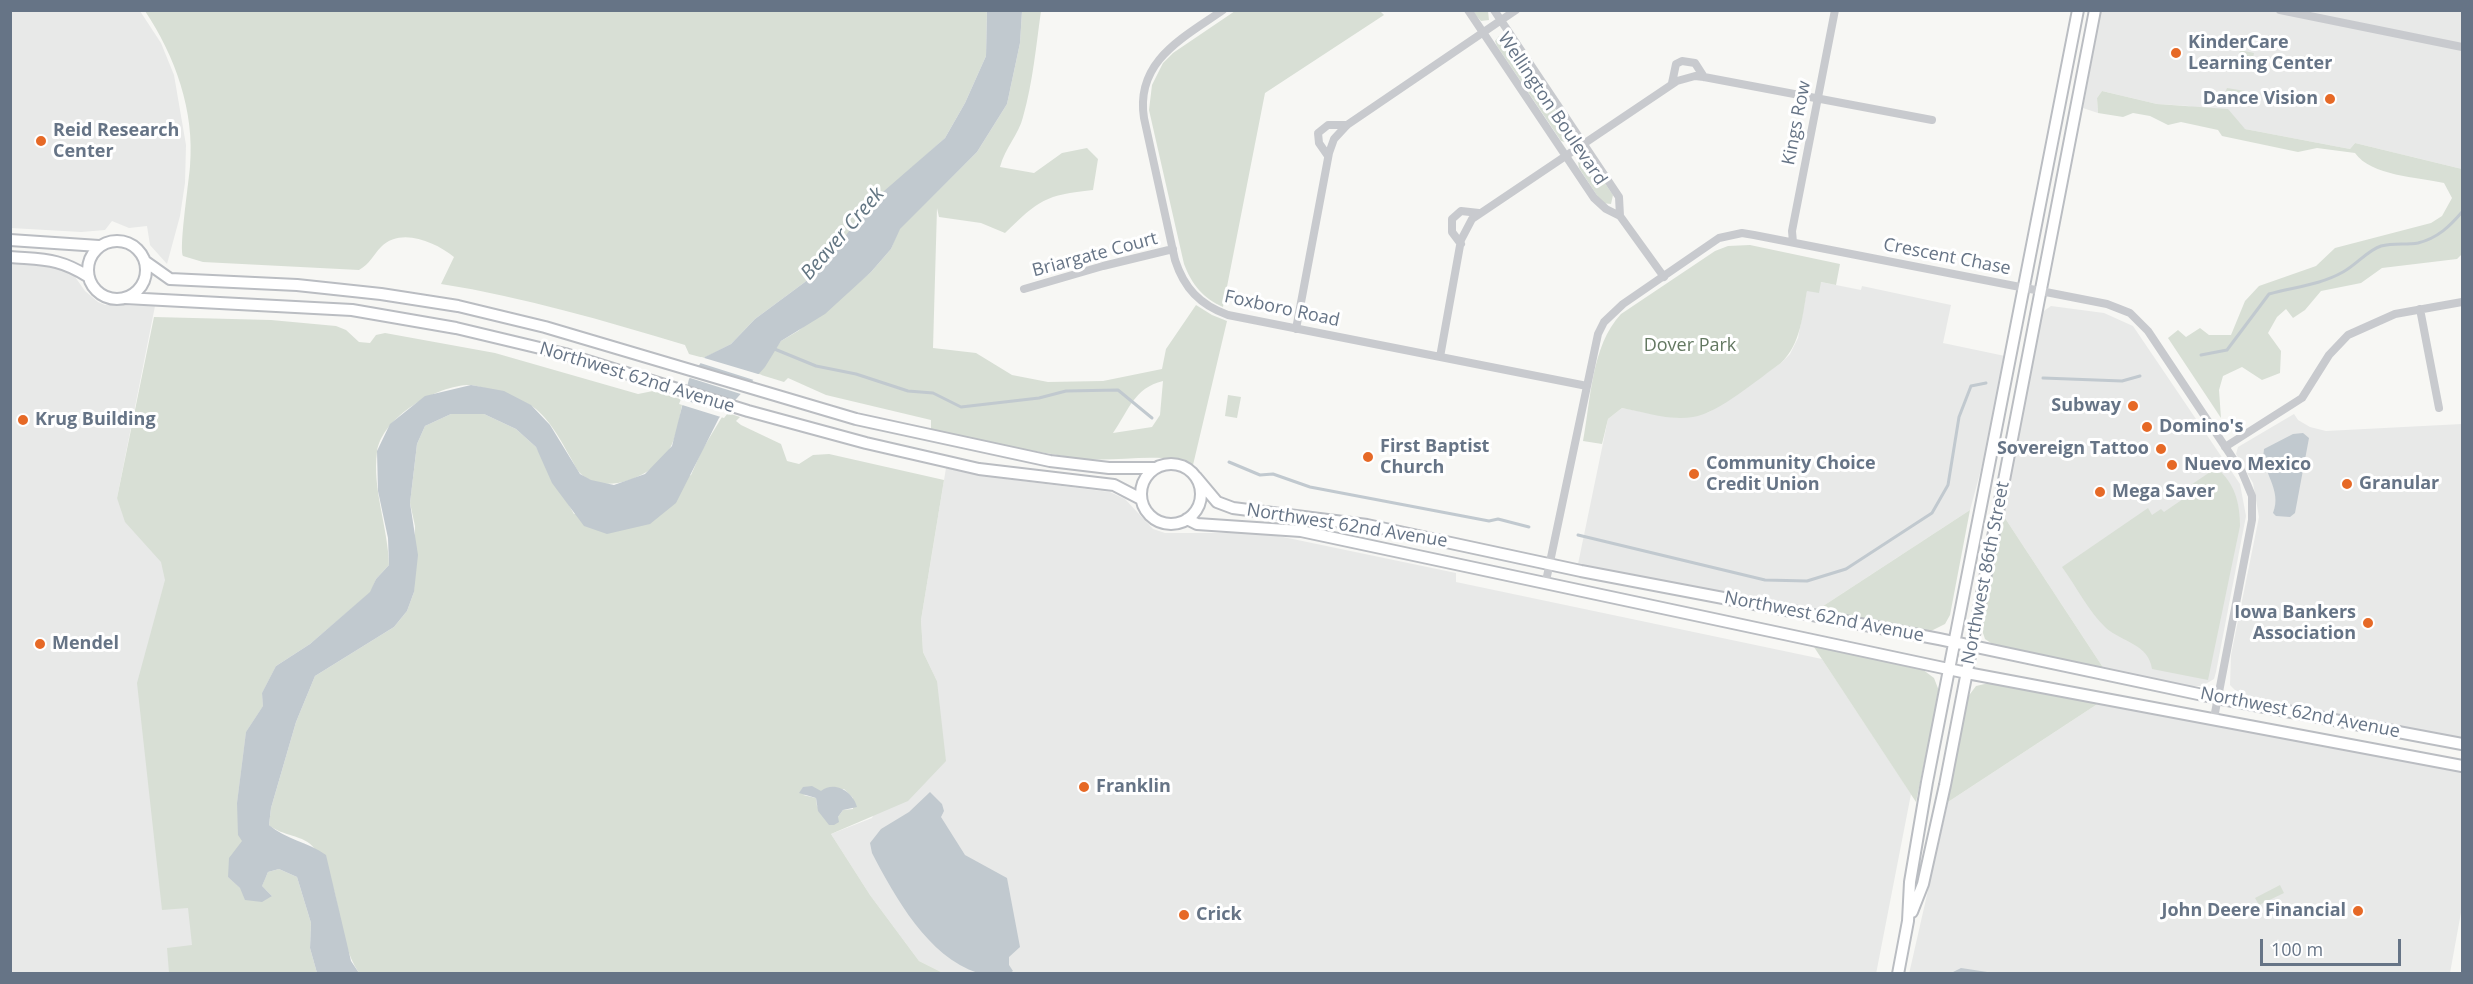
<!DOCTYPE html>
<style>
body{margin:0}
#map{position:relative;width:2473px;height:984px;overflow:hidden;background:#f7f7f4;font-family:"Open Sans",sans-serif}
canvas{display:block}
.frame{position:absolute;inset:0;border:12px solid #667486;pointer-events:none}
.scale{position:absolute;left:2260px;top:939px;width:141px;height:27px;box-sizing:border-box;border:3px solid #667486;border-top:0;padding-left:8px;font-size:18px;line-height:21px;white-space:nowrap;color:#667486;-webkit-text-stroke:4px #fff;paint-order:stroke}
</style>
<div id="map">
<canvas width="2473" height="984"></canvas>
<div class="frame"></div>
<div class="scale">100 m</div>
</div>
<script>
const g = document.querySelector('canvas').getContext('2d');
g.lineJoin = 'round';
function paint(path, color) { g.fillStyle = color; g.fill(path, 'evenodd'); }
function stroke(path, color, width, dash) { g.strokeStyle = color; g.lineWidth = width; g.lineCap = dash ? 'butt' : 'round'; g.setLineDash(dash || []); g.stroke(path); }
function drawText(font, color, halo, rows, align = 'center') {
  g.font = font + ' "Open Sans",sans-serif'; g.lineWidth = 6; g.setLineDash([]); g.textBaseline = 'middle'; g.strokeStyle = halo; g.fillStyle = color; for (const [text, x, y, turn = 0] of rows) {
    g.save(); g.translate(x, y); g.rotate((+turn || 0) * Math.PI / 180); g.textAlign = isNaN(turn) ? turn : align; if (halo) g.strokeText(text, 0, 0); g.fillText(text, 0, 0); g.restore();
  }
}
paint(new Path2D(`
 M11 10 140 11 161 43 174 75 186 145 185 183 180 216 167 264 150 245 147 226 129 228 112 221 105 230 81 232 11 228Z
 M2101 11H2462V169L2355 143 2350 149 2245 129 2189 106 2157 104 2102 91 2097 98 2098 113 2083 108Z
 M10 262 47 265 65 269 73 274 85 291 98 302 105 305 155 306 117 498 276 666 262 973H11Z
 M1821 282 1861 290 1862 286 1951 305 1943 343 2005 356 1989 440 1970 510 1817 610 1578 564 1608 419 1622 408 1676 418 1709 412 1781 363 1790 354 1798 338 1807 290Z
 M2051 306 2104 313 2133 326 2240 484 2246 516 2216 672 2214 679 2202 686H2180L2104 669 2003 515 2041 313Z
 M2294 414 2298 420 2310 427 2326 431 2462 424V739L2241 696 2230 685 2231 655 2259 517 2253 483 2236 454 2238 447Z
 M946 468 1006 479 1110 492 1125 499 1153 529 1165 533H1264L1456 573V582L1822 659 1911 794 1876 974 943 973 919 961 870 895 831 834 872 818 937 681 923 652 921 620Z
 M2099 703 2462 771V907L2450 973 1909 974 1948 802Z`), '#e8e9e8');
paint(new Path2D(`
 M987 10 986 56 965 103 945 138 896 182 805 282 755 319 731 344 704 358 689 354 685 345C605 321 524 297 441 284L454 257C435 242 401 227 381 247 373 255 370 264 359 270L203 262 183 256C179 247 189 181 190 166 195 111 175 56 145 11Z
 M1022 11H1041C1036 46 1033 82 1023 117 1019 134 1005 148 1000 167L1034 173 1062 153 1087 148 1098 159 1093 190C1045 195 1039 200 1005 233L981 223 939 217 937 208 933 348 976 353 1012 375 1048 382 1103 381 1162 369 1166 349 1196 305 1212 315 1227 321 1193 465C1165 451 1118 462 1087 459 1036 454 982 439 931 429V420L826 395 788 378 784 382 758 374 781 341 798 331 871 272 891 249 899 229 977 152 1007 104 1020 43ZM1163 381 1160 415 1152 427 1113 433C1129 410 1134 388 1163 381Z
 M1380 11 1384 15 1265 93 1223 307C1203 298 1192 285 1184 264L1149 110 1152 85 1163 63 1173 53 1235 11Z
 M1472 11H1488L1489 20 1481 21Z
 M1499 36 1507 39 1572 134 1569 143 1561 141 1497 46 1495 41Z
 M2240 50 2254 53 2251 67 2237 64Z
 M2227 88 2245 91 2240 104 2222 101Z
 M2102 91 2157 104 2228 109 2245 129 2350 149 2355 143 2462 169V254L2457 259 2382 268 2361 283 2321 291 2305 310 2293 318 2286 309 2277 317 2268 333 2281 351 2280 373 2262 380 2242 367 2223 376 2219 390 2221 418 2168 338 2178 330 2186 337 2200 328 2209 335H2231L2245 301 2259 286 2316 266 2335 248 2431 223 2442 216 2452 198 2444 183C2418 177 2371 176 2355 153L2317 148 2298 152 2222 136 2218 130 2181 122 2168 125 2150 116 2133 113 2123 117 2098 113 2097 98Z
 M1582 158 1590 161 1613 195 1611 204 1602 203 1579 168 1578 162Z
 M1750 245 1840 264 1836 285 1821 282 1819 293 1807 291C1802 317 1801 343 1781 363 1758 379 1719 413 1693 417 1670 421 1644 412 1622 408L1608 419 1602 444 1583 441C1591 400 1591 346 1621 314L1715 251 1728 246Z
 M154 317 271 320 336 326 346 330 359 342 370 343 376 335 385 333 495 353 638 394 653 391 683 400C680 414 678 431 672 444 660 474 607 498 581 474 576 470 573 461 569 455 560 439 547 415 530 405 521 400 480 385 470 385 437 385 382 417 377 452 372 489 388 527 389 565L376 579 371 592 310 644 276 666 262 693 263 706 246 732 237 803 243 841 228 877 240 888 272 896 262 886 268 872 279 869 297 877 311 923 310 948 317 973H169L167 948 192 945 188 908 162 910 137 683 165 580 161 562 125 522 117 498Z
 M1228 395 1241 397 1237 418 1225 416Z
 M725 412 740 417 736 421 741 425 781 444 787 461 799 464 813 455 829 454 944 480 921 620 923 652 937 681 946 761 908 801 831 834 870 895 919 961 943 973H359C334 935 344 885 314 848 305 835 281 836 269 825L271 808 296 722 315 676 394 627 407 611 414 592 415 526 410 503 417 444 425 426 451 414H484L516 429 536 447 574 514 691 475 702 450ZM844 789 853 798V809L843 810 838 817 817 806 816 798 803 795Z
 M2216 468C2235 482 2240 504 2240 526L2208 680 2152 669C2149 644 2122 642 2106 628 2089 612 2076 586 2062 567L2148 508 2152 515 2161 509 2164 512 2186 497 2182 491Z
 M1970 510 1950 615 1945 624 1929 632 1817 610Z
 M2003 515 2104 669 1994 645 1985 639 1981 627Z
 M1814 647 1922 669 1934 678 1939 691 1916 802Z
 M1989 683 2099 703 1948 802 1967 698 1976 686Z
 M2280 885 2284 893 2259 905 2255 898Z`), '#d8dfd5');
paint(new Path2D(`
 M987 11H1022L1020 43 1007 104 977 152 900 229 891 249 871 272 825 314 781 341 765 367 719 418 676 503 650 524 607 534 584 526 552 483 536 447 516 429 484 414H451L425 426 417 444 410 503 418 555 414 592 407 611 394 627 315 676 296 722 271 808 269 825C285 839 308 842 326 855L351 961 359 973H317L310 948 311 923 297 877 279 869 268 872 262 886 272 896 262 902 245 900 240 888 228 877 229 858 242 841 238 835 237 803 246 732 263 706 262 693 276 666 310 644 370 592 376 579 389 565 388 538 378 491 377 451 390 424 425 396 471 385 504 391 531 405 550 425 580 474 591 480 614 485 645 474 672 446 689 379 705 357 731 344 755 319 805 282 836 249 868 205 945 138 965 103 986 56Z
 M2303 433 2309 438 2295 513 2290 517 2276 516 2273 513C2283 489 2260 471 2264 449L2293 434Z
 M812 786 821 791C835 780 853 792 857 807L843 810 838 817 839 822 834 825H829L818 811 816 798 799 793 803 787Z
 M930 792 942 804 944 811 941 817 965 855 1007 878 1020 947 1009 957V965L1013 971 1010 973C1001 974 988 976 978 973 928 957 895 897 872 853L870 843 881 829 909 812Z
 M1961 968 1994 973H1951Z`), '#c1c9cf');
paint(new Path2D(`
 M701 357 758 374 762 375 757 381 697 362Z
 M695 365 755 383 744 395 687 377Z
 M681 399 684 400 728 413 724 418 679 404Z`), '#f7f7f4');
stroke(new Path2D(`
 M772 348 816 366 856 374 908 391 933 393 961 407 1039 398 1066 391 1118 390 1152 418
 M2201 355 2227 350 2269 294C2294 287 2320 285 2343 272 2356 265 2368 250 2381 246 2394 243 2406 245 2418 243 2438 238 2450 226 2462 212
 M2043 378 2122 381 2140 376
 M1229 462 1260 475 1273 474 1310 487 1489 521 1498 519 1529 527
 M1578 535 1765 580 1807 581 1846 569 1932 513 1948 485 1959 417 1971 386 1986 383`), '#c1c9cf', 3);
const secondary = new Path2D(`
 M10 240 99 246
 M88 270a29 29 0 1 1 58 0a29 29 0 1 1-58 0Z
 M10 257C45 260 59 258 89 277
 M146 262 170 279 297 285 381 294 458 306 545 327 856 419 1050 461 1109 468H1154
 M125 298 352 310 456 328 565 354 748 411 866 443 979 469 1114 485 1141 499
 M1141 494a30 30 0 1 1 60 0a30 30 0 1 1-60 0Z
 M1196 477 1217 502 1233 508 1367 525 1581 571 1939 639 2217 698 2462 744
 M1187 519 1197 524 1301 531 1967 673 2462 766
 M1912 912 1923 884 1945 785 2095 10
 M1898 974 1908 921 1910 882 1927 782 2078 10`);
stroke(secondary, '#babdc2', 14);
stroke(new Path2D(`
 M1223 10C1183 38 1135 61 1144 118L1175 260C1184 288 1200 305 1228 315L1587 386
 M1468 10 1594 198 1606 209 1620 216 1664 277
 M1494 10 1619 197 1620 216
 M2280 10 2462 47
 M1672 83 1676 64 1682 61 1695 63 1704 77
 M1328 156 1319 143 1318 133 1328 125H1347
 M1793 242 1792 231 1835 10
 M1461 244 1452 232V219L1461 211 1479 213
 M1024 289 1103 266 1173 249
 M2420 309 2439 408
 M1296 329 1329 153 1334 139 1347 125 1516 10
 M1440 357 1461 240 1472 219 1677 81 1695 76 1704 77 1932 120
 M2225 447 2302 398 2329 355 2348 335 2395 314 2462 302
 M1546 581 1598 334 1604 322 1623 304 1719 238 1742 233 1754 235 2107 304 2130 313 2148 331 2242 472 2252 496V520L2214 718`), '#c8cace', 8);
stroke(secondary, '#fff', 10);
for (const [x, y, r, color] of [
 [2176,53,6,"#e66926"],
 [2330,99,6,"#e66926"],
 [41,141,6,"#e66926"],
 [2133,406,6,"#e66926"],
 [23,420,6,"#e66926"],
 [2147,427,6,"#e66926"],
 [2161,449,6,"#e66926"],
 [1368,457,6,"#e66926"],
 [2172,465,6,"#e66926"],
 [1694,474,6,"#e66926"],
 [2347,484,6,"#e66926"],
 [2100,492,6,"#e66926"],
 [2368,623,6,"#e66926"],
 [40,644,6,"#e66926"],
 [1084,787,6,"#e66926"],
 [2358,911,6,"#e66926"],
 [1184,915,6,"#e66926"]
]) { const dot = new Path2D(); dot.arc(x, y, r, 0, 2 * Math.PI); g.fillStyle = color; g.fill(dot); stroke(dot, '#fff', 2); }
drawText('bold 18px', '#667486', '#fff', [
 ["KinderCare",2188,43],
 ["Learning Center",2188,64],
 ["Dance Vision",2318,99,"right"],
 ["Reid Research",53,131],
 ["Center",53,152],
 ["Subway",2121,406,"right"],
 ["Krug Building",35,420],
 ["Domino's",2159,427],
 ["First Baptist",1380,447],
 ["Church",1380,468],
 ["Sovereign Tattoo",2149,449,"right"],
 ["Community Choice",1706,464],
 ["Credit Union",1706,485],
 ["Nuevo Mexico",2184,465],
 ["Granular",2359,484],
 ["Mega Saver",2112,492],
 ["Iowa Bankers",2356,613,"right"],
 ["Association",2356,634,"right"],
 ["Mendel",52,644],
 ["Franklin",1096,787],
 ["John Deere Financial",2346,911,"right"],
 ["Crick",1196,915]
], 'left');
drawText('18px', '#667486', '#fff', [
 ["Wellington Boulevard",1552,109,56],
 ["Kings Row",1797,123,-79],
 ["Briargate Court",1095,255,-15],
 ["Crescent Chase",1947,257,11],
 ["Foxboro Road",1282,309,12],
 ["Northwest 62nd Avenue",637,378,17],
 ["Northwest 62nd Avenue",1347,526,9],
 ["Northwest 86th Street",1986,573,-79],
 ["Northwest 62nd Avenue",1824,617,11],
 ["Northwest 62nd Avenue",2300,713,11]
]);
drawText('18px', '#637861', '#fff', [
 ["Dover Park",1690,346]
]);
drawText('italic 20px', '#627582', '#fff', [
 ["Beaver Creek",843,234,-49]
]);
</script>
